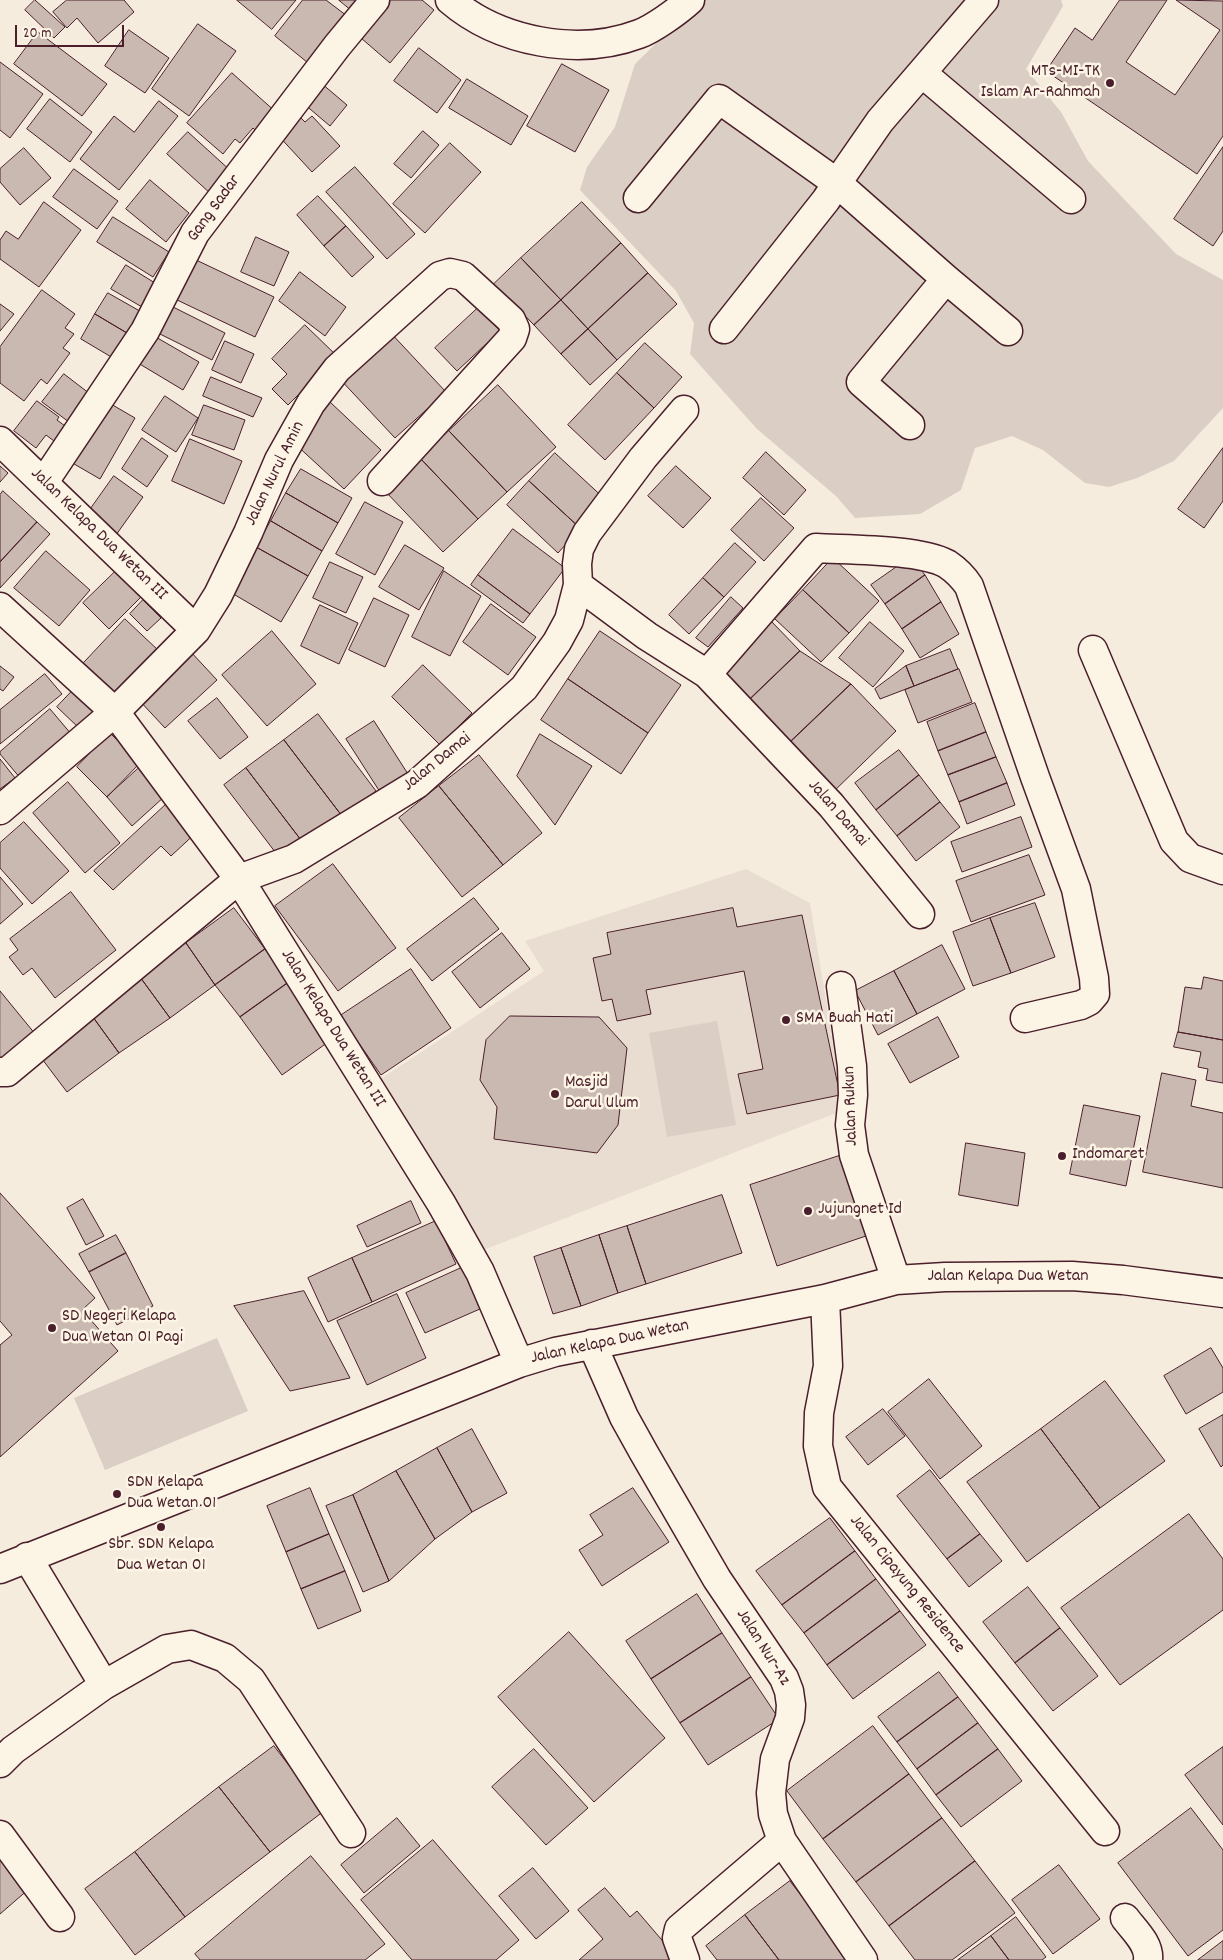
<!DOCTYPE html>
<style>
body{margin:0}
#map{position:relative;width:1223px;height:1960px;overflow:hidden;background:#f5ecde;font-family:Dekko,sans-serif}
canvas{display:block}
.scale{position:absolute;left:15px;top:25px;width:109px;height:22px;box-sizing:border-box;border:2px solid #4a1f2b;border-top:0;padding-left:6px;font-size:15px;line-height:18px;white-space:nowrap;color:#4a1f2b;-webkit-text-stroke:4px #fcf5e5;paint-order:stroke}
</style>
<div id="map">
<canvas width="1223" height="1960"></canvas>
<div class="scale">20 m</div>
</div>
<script>
const g = document.querySelector('canvas').getContext('2d');
g.lineJoin = 'round';
function paint(path, color) { g.fillStyle = color; g.fill(path, 'evenodd'); }
function stroke(path, color, width, dash) { g.strokeStyle = color; g.lineWidth = width; g.lineCap = dash ? 'butt' : 'round'; g.setLineDash(dash || []); g.stroke(path); }
function drawText(font, color, halo, rows, align = 'center') {
  g.font = font + ' Dekko,sans-serif'; g.lineWidth = 5; g.setLineDash([]); g.textBaseline = 'middle'; g.strokeStyle = halo; g.fillStyle = color; for (const [text, x, y, turn = 0] of rows) {
    g.save(); g.translate(x, y); g.rotate((+turn || 0) * Math.PI / 180); g.textAlign = isNaN(turn) ? turn : align; if (halo) g.strokeText(text, 0, 0); g.fillText(text, 0, 0); g.restore();
  }
}
paint(new Path2D(`
 M746 869 810 903 844 1110 478 1252 379 1080 544 971 525 941Z`), '#e8ddd0');
paint(new Path2D(`
 M700 0H1061L1063 6 1026 69 1061 112 1088 161 1176 254 1223 280V408L1174 461 1137 478 1109 487 1085 483 1043 450 1012 436 975 448 961 490 920 514 855 518 836 496 757 429 690 354 694 323 676 291 580 190 587 167 615 127 635 64Z
 M717 1021 736 1125 667 1137 649 1033Z
 M217 1338 248 1411 105 1470 74 1398Z`), '#dbcec4');
const building = new Path2D(`
 M35 0 65 27 54 38 25 10Z
 M67 0H124L134 12 98 43 77 18 67 28 53 12Z
 M237 0H296L272 29Z
 M303 0H326L351 19 313 67 275 36Z
 M339 0H367L355 13Z
 M381 0H422L434 10 390 63 354 32Z
 M1120 0H1167L1126 62 1175 95 1220 30 1176 0 1223 1V136L1197 174 1046 71 1075 28 1092 40Z
 M198 24 236 51 189 116 152 89Z
 M129 30 169 58 145 93 105 66Z
 M38 32 107 84 82 116 14 64Z
 M419 48 461 80 437 113 394 81Z
 M0 62 43 94 10 138 0 130Z
 M562 64 609 90 575 152 527 126Z
 M232 73 277 113 259 134 253 128 240 143 235 139 223 154 187 123Z
 M467 79 528 116 511 145 449 108Z
 M321 83 347 105 330 126 303 103Z
 M50 99 92 132 70 162 27 129Z
 M159 101 178 116 119 190 80 159 114 116 134 132Z
 M295 112 305 122 312 116 340 146 312 172 275 132Z
 M423 131 439 145 411 178 394 164Z
 M188 132 232 172 211 194 167 154Z
 M450 143 481 172 425 233 393 204Z
 M1223 147V231L1213 246 1174 219Z
 M24 148 51 178 20 205 0 182V169Z
 M355 167 415 234 387 259 326 192Z
 M74 169 118 201 97 229 53 197Z
 M150 180 189 213 166 242 126 209Z
 M318 196 346 226 324 246 297 215Z
 M44 202 81 230 39 287 0 259V240L6 231 18 239Z
 M582 202 621 243 561 300 521 258Z
 M113 217 169 252 153 277 97 242Z
 M346 226 374 257 352 277 324 246Z
 M256 237 289 252 274 286 241 272Z
 M621 243 648 273 588 329 561 300Z
 M521 258 561 300 534 325 494 284Z
 M194 259 274 297 255 337 175 299Z
 M126 265 163 288 149 311 111 289Z
 M300 272 346 307 325 336 279 301Z
 M648 273 677 304 617 360 588 329Z
 M42 290 75 314 65 328 74 334 63 348 70 353 47 384 41 379 24 401 0 383V347Z
 M108 293 145 314 132 336 95 314Z
 M561 300 588 329 561 354 534 325Z
 M163 302 225 333 212 360 150 329Z
 M0 304 14 314 0 331Z
 M479 307 500 331 457 371 435 348Z
 M95 314 132 336 118 361 81 339Z
 M305 325 337 356 288 405 272 389 287 374 272 359Z
 M588 329 617 360 590 385 561 354Z
 M388 330 446 392 395 438 338 377Z
 M154 336 199 362 183 390 138 363Z
 M225 341 254 354 241 383 212 370Z
 M645 343 682 377 654 408 617 373Z
 M617 373 654 408 605 460 568 425Z
 M64 374 94 397 73 425 42 402Z
 M211 377 262 398 253 417 203 396Z
 M498 385 556 447 507 492 449 431Z
 M165 396 198 418 176 452 142 430Z
 M104 400 135 418 100 479 69 461Z
 M37 401 59 417 57 420 73 432 62 447 46 435 36 448 14 431Z
 M330 402 381 450 344 489 293 442Z
 M204 405 245 420 234 450 192 435Z
 M449 431 507 492 478 519 420 458Z
 M142 438 168 456 147 487 122 469Z
 M190 439 242 461 224 504 172 481Z
 M1223 448V501L1204 528 1178 509Z
 M766 452 806 490 784 515 743 478Z
 M555 453 607 501 580 528 529 481Z
 M420 458 478 519 443 552 385 491Z
 M0 466 8 473 0 482Z
 M676 466 711 498 683 528 648 496Z
 M301 469 352 498 338 523 286 493Z
 M114 476 143 497 116 535 87 514Z
 M529 481 580 528 558 553 507 505Z
 M3 491 37 522 0 562V495Z
 M286 493 338 523 322 551 271 521Z
 M761 498 794 528 764 561 731 530Z
 M365 502 403 522 375 575 336 554Z
 M271 521 322 551 308 576 256 547Z
 M37 522 50 534 0 588V562Z
 M513 529 565 568 530 614 478 575Z
 M735 543 756 562 724 597 703 578Z
 M405 545 444 568 419 610 379 587Z
 M256 547 308 576 281 622 230 592Z
 M46 551 90 590 59 626 14 588Z
 M911 557 925 575 885 604 871 585Z
 M833 558 879 601 849 633 803 590Z
 M330 562 363 577 346 613 313 598Z
 M118 569 143 595 109 629 83 603Z
 M444 571 481 596 450 656 412 637Z
 M478 575 530 614 523 623 471 585Z
 M925 575 941 602 902 629 885 604Z
 M703 578 724 597 689 634 669 615Z
 M803 590 849 633 821 662 775 619Z
 M731 597 743 608 708 647 696 638Z
 M374 598 409 615 385 667 349 650Z
 M143 600 161 618 147 631 130 614Z
 M941 602 959 634 920 658 902 629Z
 M491 604 536 637 508 675 463 642Z
 M320 605 358 623 339 664 301 646Z
 M125 619 159 651 112 699 79 668Z
 M771 621 800 651 747 702 718 671Z
 M870 622 904 651 873 687 839 658Z
 M272 631 316 684 267 726 222 675Z
 M600 631 681 685 648 733 568 679Z
 M950 649 958 669 914 686 906 666Z
 M190 651 217 680 165 728 138 699Z
 M800 651 851 684 785 747 747 702Z
 M423 665 472 713 440 745 392 697Z
 M0 666 14 677 3 691 0 689Z
 M906 666 914 686 880 699 875 689Z
 M959 669 972 702 918 723 905 690Z
 M45 674 62 694 0 744V710Z
 M568 679 648 733 621 774 541 720Z
 M851 684 896 731 831 794 785 747Z
 M76 687 99 710 80 729 57 707Z
 M217 698 248 737 220 759 188 721Z
 M975 703 986 732 938 751 927 722Z
 M50 709 72 735 21 779 0 754V752Z
 M318 714 376 791 342 816 284 740Z
 M374 721 408 774 380 792 346 739Z
 M986 732 996 757 948 775 938 751Z
 M110 733 140 763 107 797 77 767Z
 M540 734 592 766 555 825 517 776Z
 M284 740 342 816 304 844 246 768Z
 M899 750 919 775 876 810 855 783Z
 M479 755 542 833 503 865 439 786Z
 M996 757 1007 783 959 802 948 775Z
 M0 759 15 778 0 789Z
 M140 767 165 796 132 826 107 797Z
 M246 768 304 844 282 861 224 785Z
 M919 775 940 802 897 836 876 810Z
 M68 782 120 843 85 873 33 813Z
 M1007 783 1015 805 967 824 959 802Z
 M439 786 503 865 462 897 399 818Z
 M172 799 200 829 171 856 161 846 113 890 94 871Z
 M940 802 960 827 916 861 897 836Z
 M1021 817 1032 847 962 872 951 842Z
 M24 822 69 871 32 904 0 868V843Z
 M1029 855 1045 895 971 922 956 881Z
 M333 864 396 948 338 991 275 906Z
 M0 877 23 904 0 924Z
 M71 892 116 950 55 998 32 968 23 975 9 957 18 950 10 939Z
 M474 898 499 929 432 981 407 949Z
 M1035 903 1055 957 1011 973 990 918Z
 M234 908 265 949 215 985 186 943Z
 M733 908 737 927 802 915 840 1095 747 1114 738 1074 763 1069 744 971 646 990 651 1014 617 1021 612 999 602 1001 593 958 611 954 607 933Z
 M990 918 1011 973 973 986 953 932Z
 M502 933 530 969 480 1008 452 972Z
 M186 943 215 985 170 1018 140 977Z
 M942 945 965 989 917 1014 894 971Z
 M265 949 289 982 240 1017 215 985Z
 M411 969 451 1028 381 1075 340 1016Z
 M894 971 917 1014 878 1035 855 991Z
 M140 977 170 1018 119 1053 90 1013Z
 M1204 977 1223 981V1040L1178 1032 1185 987 1201 989Z
 M289 982 331 1040 282 1075 240 1017Z
 M0 991 36 1035 0 1064Z
 M90 1013 119 1053 67 1092 36 1051Z
 M510 1016 599 1017 627 1048 618 1125 597 1153 494 1139 497 1107 480 1080 486 1040Z
 M938 1017 959 1057 910 1083 888 1044Z
 M1178 1032 1223 1040V1083L1206 1080 1208 1069 1198 1067 1201 1052 1174 1047Z
 M1162 1073 1196 1080 1191 1106 1223 1113V1188L1143 1172Z
 M1084 1105 1140 1116 1126 1186 1070 1174Z
 M966 1143 1025 1153 1018 1206 959 1195Z
 M839 1156 866 1236 777 1266 750 1185Z
 M0 1193 95 1298 82 1310 118 1351 0 1457V1345L12 1335 0 1321Z
 M722 1195 742 1253 646 1284 627 1226Z
 M83 1199 104 1236 86 1245 67 1208Z
 M411 1201 421 1223 367 1247 357 1226Z
 M436 1221 456 1264 372 1302 352 1258Z
 M627 1226 646 1284 618 1293 599 1235Z
 M116 1235 126 1253 89 1272 79 1254Z
 M599 1235 618 1293 581 1306 561 1248Z
 M561 1248 581 1306 553 1314 534 1257Z
 M126 1253 153 1306 117 1325 89 1272Z
 M352 1258 372 1302 328 1322 308 1278Z
 M470 1264 489 1305 425 1333 406 1293Z
 M304 1291 350 1378 290 1391 234 1306Z
 M397 1294 426 1358 367 1385 337 1321Z
 M1211 1348 1223 1368V1392L1186 1414 1164 1376Z
 M929 1379 982 1446 940 1479 888 1412Z
 M1105 1381 1165 1461 1100 1508 1041 1429Z
 M883 1409 905 1436 868 1465 846 1437Z
 M1223 1415V1465L1221 1467 1199 1429Z
 M472 1429 507 1493 472 1512 437 1448Z
 M1041 1429 1100 1508 1027 1562 967 1482Z
 M437 1448 472 1512 435 1539 396 1471Z
 M930 1470 980 1534 947 1559 897 1496Z
 M396 1471 435 1539 389 1581 353 1495Z
 M310 1488 329 1534 286 1552 267 1506Z
 M633 1488 669 1542 602 1586 579 1550 603 1535 590 1515Z
 M353 1495 389 1581 363 1592 326 1506Z
 M1189 1514 1223 1559V1610L1120 1685 1061 1608Z
 M830 1518 855 1551 782 1605 756 1571Z
 M329 1534 345 1571 301 1589 286 1552Z
 M980 1534 1002 1561 969 1587 947 1559Z
 M855 1551 876 1579 804 1633 782 1605Z
 M345 1571 361 1611 318 1629 301 1589Z
 M876 1579 900 1611 827 1665 804 1633Z
 M1028 1587 1060 1628 1015 1663 983 1622Z
 M697 1594 722 1633 651 1679 626 1641Z
 M900 1611 926 1645 853 1699 827 1665Z
 M1060 1628 1098 1676 1053 1711 1015 1663Z
 M569 1632 665 1738 594 1802 498 1697Z
 M722 1633 751 1677 680 1723 651 1679Z
 M939 1672 958 1697 897 1742 878 1717Z
 M751 1677 779 1719 708 1765 680 1723Z
 M958 1697 978 1723 917 1769 897 1742Z
 M978 1723 998 1749 936 1795 917 1769Z
 M873 1726 909 1774 823 1839 787 1791Z
 M274 1746 324 1811 270 1852 219 1787Z
 M1223 1747V1825L1185 1775Z
 M534 1749 588 1808 546 1845 492 1787Z
 M998 1749 1022 1781 961 1827 936 1795Z
 M909 1774 942 1818 856 1882 823 1839Z
 M219 1787 270 1852 185 1917 135 1852Z
 M1191 1808 1223 1850V1930L1188 1956 1118 1863Z
 M397 1818 420 1846 364 1893 341 1865Z
 M942 1818 975 1861 889 1926 856 1882Z
 M433 1840 519 1940 496 1960H412L361 1900Z
 M135 1852 185 1917 135 1955 85 1889Z
 M0 1854 30 1888 0 1914Z
 M311 1856 385 1944 365 1960H200L195 1954Z
 M975 1861 1015 1913 952 1960H915L889 1926Z
 M1059 1865 1100 1919 1053 1954 1012 1900Z
 M533 1868 569 1911 536 1939 499 1896Z
 M790 1881 851 1960H779L745 1915Z
 M605 1888 630 1917 637 1911 679 1960H579L603 1939 578 1910Z
 M745 1915 779 1960H717L706 1946Z
 M1016 1917 1046 1957 1042 1960H1009L991 1936Z
 M991 1936 1009 1960H958Z
 M1223 1941V1960H1198Z`);
paint(building, '#cab9b1');
stroke(building, '#4a1f2b', 1);
const minor = new Path2D(`
 M450 0C499 42 578 57 639 34 653 29 678 11 690 0
 M922 73 1071 199
 M638 198 719 99 837 183 880 121 984 0
 M724 329 826 200 837 183 946 279 1008 331
 M910 425 861 382 946 279
 M0 441 196 630
 M44 482 145 331 195 233 337 46 375 0
 M578 585 647 636 707 674 831 805 920 914
 M0 607 115 712 239 879 441 1203 480 1272 519 1363
 M1093 650 1174 841 1190 858 1223 870
 M707 674 816 548C850 550 919 549 947 564 956 570 963 577 969 586L1035 777 1076 889 1094 978 1095 994 1089 1001 1081 1005 1025 1018
 M0 810 115 712 196 630 218 595 248 533 279 460 311 403 337 369 440 276 450 273 463 276 511 320 515 329 512 338 382 481
 M841 986 852 1066 853 1095 850 1125 854 1155 896 1280
 M0 1072H7L239 879 294 859 417 784 524 688 557 642 569 620 578 585 577 564 579 549 587 533 643 458 684 410
 M825 1299 828 1366 819 1413 818 1446 827 1487 1105 1831
 M592 1344 624 1417 644 1453 717 1579 784 1678 789 1691 791 1705 790 1718 775 1759 771 1793 773 1814 782 1841 863 1960
 M27 1557 104 1685
 M0 1569 519 1363 555 1352 825 1299 896 1280 945 1277 1072 1276 1123 1280 1223 1293
 M0 1763 13 1750 104 1685 167 1649 191 1645 225 1658 251 1680 351 1833
 M0 1835 60 1917
 M1125 1918C1134 1930 1150 1944 1148 1960
 M685 1960 677 1938 679 1929 782 1841`);
stroke(minor, '#4a1f2b', 31);
stroke(minor, '#fcf5e5', 28);
for (const [x, y, r, color] of [
 [1110,83,5,"#4a1f2b"],
 [786,1020,5,"#4a1f2b"],
 [555,1094,5,"#4a1f2b"],
 [1062,1156,5,"#4a1f2b"],
 [808,1211,5,"#4a1f2b"],
 [52,1328,5,"#4a1f2b"],
 [117,1494,5,"#4a1f2b"],
 [161,1527,5,"#4a1f2b"]
]) { const dot = new Path2D(); dot.arc(x, y, r, 0, 2 * Math.PI); g.fillStyle = color; g.fill(dot); stroke(dot, '#fcf5e5', 2); }
drawText('18px', '#4a1f2b', '#fcf5e5', [
 ["MTs-MI-TK",1100,73,"right"],
 ["Islam Ar-Rahmah",1100,94,"right"],
 ["SMA Buah Hati",796,1020],
 ["Masjid",565,1084],
 ["Darul Ulum",565,1105],
 ["Indomaret",1072,1156],
 ["Jujungnet Id",818,1211],
 ["SD Negeri Kelapa",62,1318],
 ["Dua Wetan 01 Pagi",62,1339],
 ["SDN Kelapa",127,1484],
 ["Dua Wetan 01",127,1505],
 ["Sbr. SDN Kelapa",161,1546,"center"],
 ["Dua Wetan 01",161,1567,"center"]
], 'left');
drawText('18px', '#4a1f2b', '#fcf5e5', [
 ["Gang Sadar",215,209,-54],
 ["Jalan Nurul Amin",276,474,-64],
 ["Jalan Kelapa Dua Wetan III",98,535,44],
 ["Jalan Damai",438,763,-39],
 ["Jalan Damai",837,814,49],
 ["Jalan Kelapa Dua Wetan III",332,1029,58],
 ["Jalan Rukun",852,1106,-92],
 ["Jalan Kelapa Dua Wetan",1008,1278],
 ["Jalan Kelapa Dua Wetan",610,1343,-12],
 ["Jalan Cipayung Residence",906,1585,51],
 ["Jalan Nur-Az",762,1648,58]
]);
</script>
